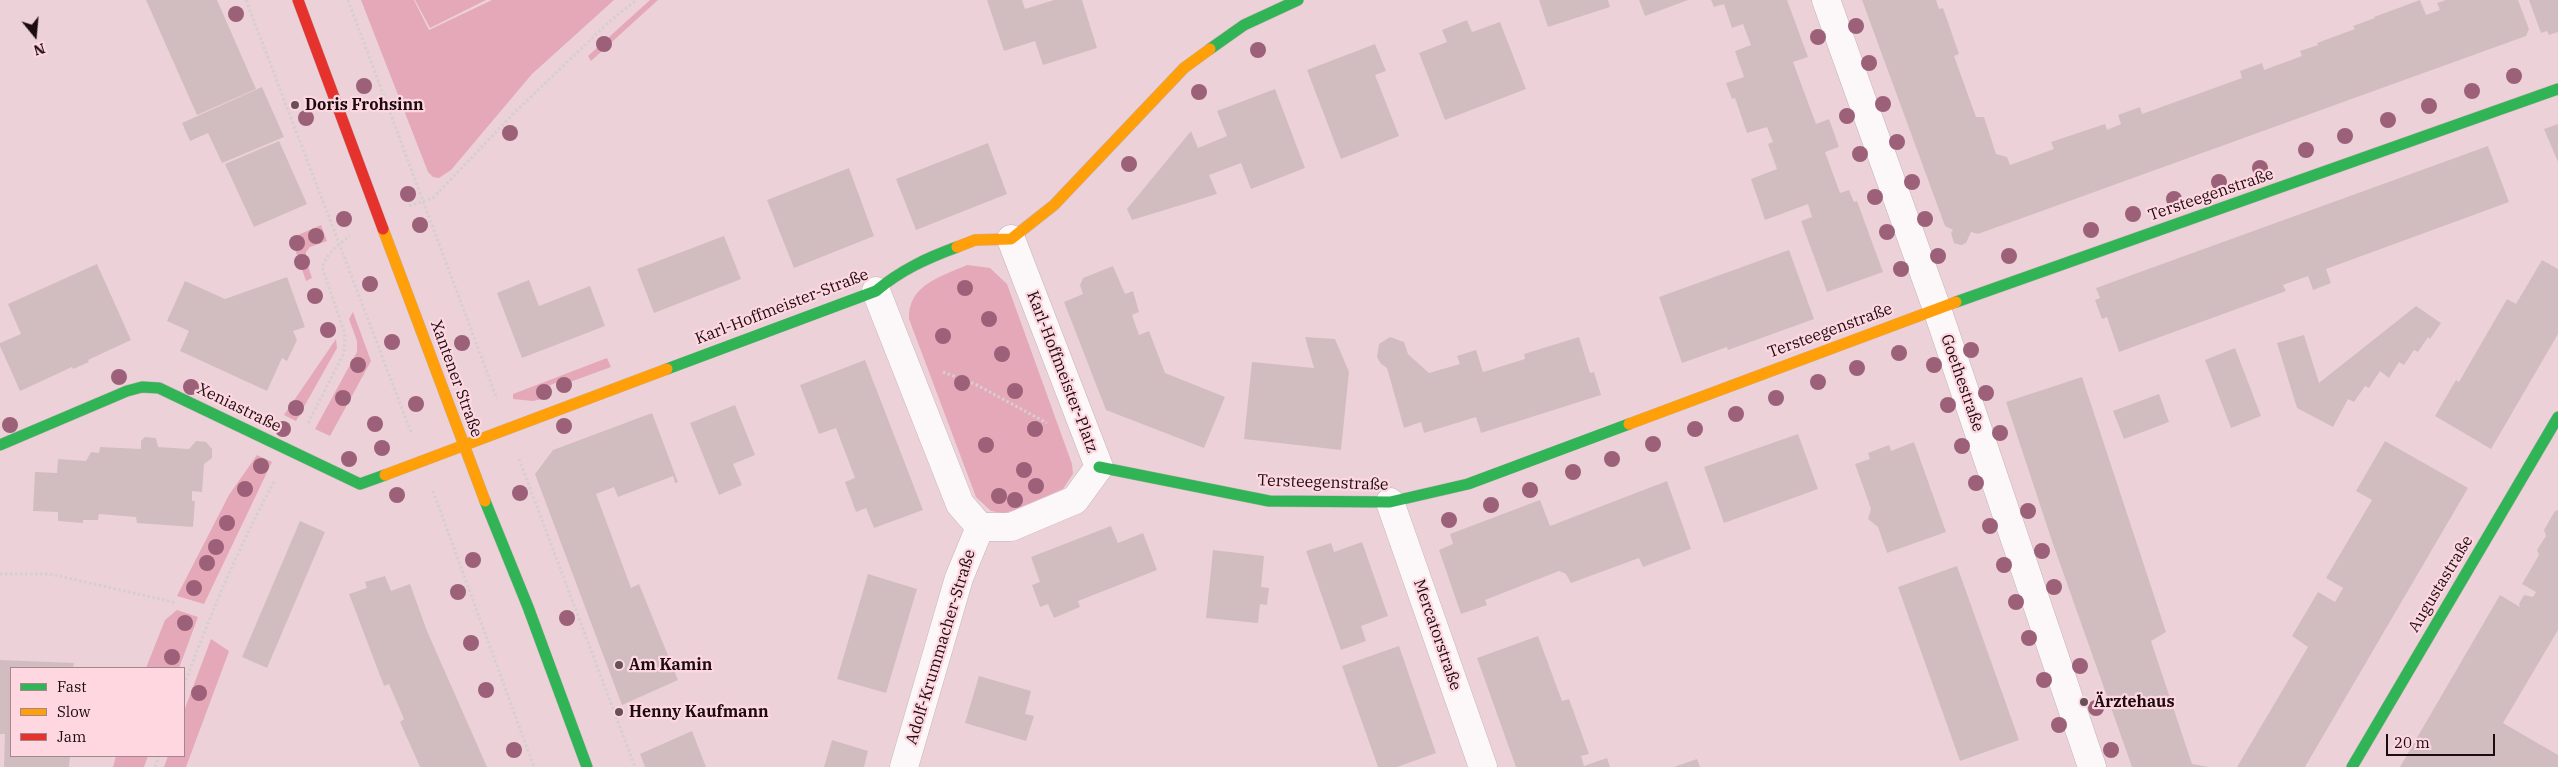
<!DOCTYPE html>
<meta charset="utf-8">
<style>
body{margin:0}
#map{position:relative;width:2558px;height:767px;overflow:hidden;background:#ecd2d8;font-family:"IBM Plex Serif",serif}
canvas{display:block}
.legend{position:absolute;left:10px;top:667px;width:175px;height:90px;box-sizing:border-box;background:#fed7e0;border:1px solid #a4868d;margin:0;padding:6px 9px;list-style:none;font-size:15px;color:#1c0c10}
.legend li{display:flex;align-items:center;gap:10px;height:25px}
.legend b{width:25px;border:1px solid #a4868d}
.north{position:absolute;left:10px;top:10px;width:50px;height:50px;-webkit-text-stroke:4px #fed7e0;paint-order:stroke;rotate:163deg;font-size:14px;font-weight:700;line-height:20px;text-align:center;color:#1c0c10}
.north::after{content:'';display:block;margin:auto;width:18px;height:22px;background:#1c0c10;clip-path:polygon(50% 0,100% 100%,50% 72%,0 100%)}
.scale{position:absolute;left:2386px;top:734px;width:109px;height:22px;box-sizing:border-box;border:2px solid #1c0c10;border-top:0;padding-left:6px;font-size:15px;line-height:18px;white-space:nowrap;color:#1c0c10;-webkit-text-stroke:4px #fed7e0;paint-order:stroke}
</style>
<div id="map">
<canvas width="2558" height="767"></canvas>
<ul class="legend">
<li><b style="height:6px;background:#30b455"></b>Fast</li>
<li><b style="height:6px;background:#ff9f0a"></b>Slow</li>
<li><b style="height:6px;background:#e5322d"></b>Jam</li>
</ul>
<div class="north">N</div>
<div class="scale">20 m</div>
</div>
<script>
const g = document.querySelector('canvas').getContext('2d');
g.lineJoin = 'round';
function paint(path, color) { g.fillStyle = color; g.fill(path, 'evenodd'); }
function stroke(path, color, width, dash) { g.strokeStyle = color; g.lineWidth = width; g.lineCap = dash ? 'butt' : 'round'; g.setLineDash(dash || []); g.stroke(path); }
function drawText(font, color, halo, rows, align = 'center') {
  g.font = font + ' "IBM Plex Serif",serif'; g.lineWidth = 4.5; g.setLineDash([]); g.textBaseline = 'middle'; g.strokeStyle = halo; g.fillStyle = color; for (const [text, x, y, turn = 0] of rows) {
    g.save(); g.translate(x, y); g.rotate((+turn || 0) * Math.PI / 180); g.textAlign = isNaN(turn) ? turn : align; if (halo) g.strokeText(text, 0, 0); g.fillText(text, 0, 0); g.restore();
  }
}
paint(new Path2D(`
 M361 0H414L429 30 492 0H614L532 74 451 170 439 178 433 177 428 172Z
 M415 0H486L430 28Z
 M650 0H658L591 61 588 56Z
 M321 225 327 241 310 247 306 252V260L312 278 306 281 291 238Z
 M967 265 990 268 1007 284 1072 464 1073 474 1063 489 1012 511 1003 513 991 511 976 497 909 319C908 285 940 277 967 265Z
 M353 312 371 361 330 436 315 429 357 352V341L349 319Z
 M336 339 337 348 296 421 284 415Z
 M607 358 611 367 570 382 568 378 538 390 541 397 547 398 533 401 513 399V394Z
 M257 455 272 462 204 604 177 596 229 495Z
 M177 610 198 617 179 668H146L165 620Z
 M211 639 229 651 228 654 186 767H164L168 756H184V711Z
 M116 756H148L144 767H113Z`), '#e4a8b8');
paint(new Path2D(`
 M146 0H217L256 89 197 115Z
 M987 0H1022L1025 9 1054 0H1082L1097 48 1043 65 1035 41 1004 51Z
 M1539 0H1608L1610 7 1548 27Z
 M1639 0H1688L1645 16Z
 M1711 0H1787L1808 57 1793 62 1816 124 1829 119 1839 147 1825 152 1840 193 1849 190 1854 202 1857 201 1883 272 1827 292 1801 221 1812 217 1808 204 1765 220 1751 179 1777 169 1768 144 1773 142 1767 127 1747 133 1735 98 1732 99 1726 83 1744 77 1735 51 1751 45 1743 24 1732 28 1724 4 1714 7Z
 M1862 0H1936L1939 9 1943 8 1959 54 1954 56 1976 117H1984L1996 154 2007 157 2010 165 2054 149 2051 142 2105 124 2107 130 2121 124 2118 115 2140 107 2142 114 2242 78 2240 71 2262 63 2264 70 2302 56 2300 51 2318 45 2317 43 2355 29 2353 26 2375 18 2374 17 2420 0 2426 15 2440 10 2437 3 2446 0H2518L2529 29 2526 36 1978 234 1971 232 1966 243 1961 245 1954 243 1951 233 1953 230 1945 226Z
 M2529 0H2558V32L2549 35 2547 31 2541 33Z
 M1467 20 1472 32 1500 22 1526 89 1445 120 1419 53 1447 42 1442 30Z
 M1375 44 1386 71 1375 75 1399 136 1341 159 1307 70Z
 M262 87 284 137 222 163 208 133 190 141 182 123Z
 M1275 89 1305 168 1251 189 1241 163 1209 175 1217 194 1132 220 1127 209 1191 131 1198 148 1227 136 1217 111Z
 M2558 124V162L2544 129Z
 M279 141 307 204 254 227 225 164Z
 M988 143 1007 194 916 230 896 179Z
 M2488 146 2509 202 2326 269 2331 283 2313 290 2308 276 2283 285 2286 291 2119 352 2107 317 2102 319 2095 300 2100 298 2096 288Z
 M849 168 874 236 794 268 767 200Z
 M724 236 741 279 654 313 637 269Z
 M1789 250 1814 319 1728 350 1727 347 1682 363 1659 297Z
 M2542 260 2558 269V334L2491 449 2435 416 2456 380 2459 382 2507 299 2516 304Z
 M97 264 131 340 88 360 89 362 73 369 72 367 20 391 0 346V343L21 334 8 304Z
 M1113 266 1125 294 1133 291 1139 312 1132 315 1139 335 1149 331 1165 373 1225 397 1204 448 1106 410 1064 302 1083 294 1080 285 1083 278Z
 M287 277 305 327 293 331 297 340 287 361 282 358 267 391 180 351 189 331 167 321 185 281 225 299Z
 M529 280 539 306 590 286 605 326 522 358 497 293Z
 M2416 306 2441 323 2430 339 2428 337 2418 352 2414 350 2404 365 2399 362 2389 378 2380 371 2369 388 2365 386 2354 402 2348 399 2333 427 2297 408 2277 343 2304 335 2319 383Z
 M1305 337 1335 339 1349 372 1341 450 1244 439 1252 362 1314 368Z
 M1390 337 1404 342 1408 354 1429 373 1460 364 1457 356 1476 350 1483 372 1525 359 1524 354 1579 337 1590 373 1594 372 1601 395 1481 433 1476 417 1424 433 1421 422 1404 428 1387 368 1381 364 1377 357 1379 344Z
 M2235 348 2261 416 2231 428 2205 360Z
 M865 360 923 510 874 528 866 508 856 512 845 482 855 478 836 428 819 434 800 385Z
 M2082 377 2166 632 2151 641 2192 764 2209 767H2132L2052 541 2006 402Z
 M2159 394 2169 422 2124 439 2113 411Z
 M735 405 755 455 733 464 742 485 719 495 690 423Z
 M652 413 678 482 675 483 673 476 618 497 614 487 596 494 631 588 639 584 678 680 622 705 535 474 553 450Z
 M1798 434 1818 489 1724 523 1704 467Z
 M145 437 156 438 158 447 189 449 196 441 206 442 212 449V458L204 464 202 492 192 491V501H195L193 527 137 523 136 517 99 514 98 520H83V523L58 521V512L33 511 35 472 57 473 58 459 86 461 91 452 99 453 100 447 141 449V441Z
 M2385 441 2468 488 2305 767H2237L2308 647 2292 636 2318 592 2335 602 2343 588 2326 578 2372 500 2356 491Z
 M1914 442 1946 532 1887 553 1878 527 1868 519 1871 509 1855 464 1870 459 1868 453 1889 445 1891 451Z
 M1667 481 1691 549 1643 567 1639 558 1571 583 1566 574 1559 571 1485 600 1487 605 1461 614 1439 550 1453 544 1450 534 1540 500 1550 526Z
 M2558 510V630L2503 723 2558 755V767H2400L2500 595 2520 607 2519 604 2524 595 2533 597 2536 592 2522 584 2539 555 2537 550 2546 536 2544 530 2555 511Z
 M300 521 325 532 267 668 242 657Z
 M1111 526 1118 543 1143 533 1157 570 1078 601 1080 607 1054 618 1048 604 1040 607 1032 585 1040 582 1031 557Z
 M1362 542 1388 616 1361 626 1366 641 1341 650 1306 551 1331 543 1334 552Z
 M1213 550 1264 556 1261 587 1269 588 1267 605 1260 604 1258 623 1206 618Z
 M1957 566 2019 740 1960 761 1898 587Z
 M868 574 917 589 886 693 837 679Z
 M385 576 391 591 410 584 427 631 487 767H420L400 722 404 719 389 684 384 686 349 594 367 588 365 582Z
 M1538 636 1562 701 1569 699 1589 754 1581 756 1584 766 1607 758 1610 767H1516L1477 658Z
 M1399 646 1436 753 1397 767H1378L1342 666Z
 M0 660 74 663 73 668H11V756H70L69 767H4L5 734H0Z
 M979 676 1031 691 1025 714 1034 716 1026 741 965 723Z
 M692 731 706 767H645L640 754Z
 M832 740 868 751 864 767H824Z
 M1697 759 1700 767H1674Z`), '#d1bdbf');
const street = new Path2D(`
 M1826 0 1937 309 2092 767
 M876 291 960 504 980 527H1011L1075 500 1099 467 1011 239
 M1390 502 1483 767
 M904 767 959 578 980 527`);
const fast = new Path2D(`
 M1210 49 1244 25 1298 0
 M1956 302 2558 89
 M667 369 876 291C901 270 927 258 957 247
 M0 445 127 391 142 387 159 388 360 484 385 475
 M1099 467 1269 501 1390 502 1468 484 1629 424
 M485 501 528 607 587 767
 M2352 767 2558 417`);
const slow = new Path2D(`
 M383 229 485 501
 M957 247 975 240 1011 239 1054 205 1184 68 1210 49
 M1629 424 1956 302
 M385 475 667 369`);
const jam = new Path2D(`
 M298 0 383 229`);
stroke(street, '#c6b2b7', 29);
stroke(fast, '#c6b2b7', 12);
stroke(slow, '#c6b2b7', 12);
stroke(jam, '#c6b2b7', 12);
stroke(new Path2D(`
 M246 0 411 432
 M348 0 497 399
 M409 206 433 198 513 114 610 21 636 0
 M943 372 975 384 1047 423
 M308 423 344 353 345 334 322 267C328 252 338 245 350 236
 M519 459 635 767
 M433 491 534 767
 M0 574H50L177 603
 M184 685C210 615 239 546 275 480
 M155 767 159 756`), '#d6cfd0', 3, [2.5, 2.5]);
stroke(street, '#fcf8f9', 28);
stroke(fast, '#30b455', 11);
stroke(slow, '#ff9f0a', 11);
stroke(jam, '#e5322d', 11);
g.fillStyle = '#9c6078';
for (const [x, y] of [
 [236,14],
 [1856,26],
 [1818,37],
 [604,44],
 [1258,50],
 [1869,63],
 [2514,76],
 [364,86],
 [2472,91],
 [1199,92],
 [1883,104],
 [2429,106],
 [1847,116],
 [306,118],
 [2388,120],
 [510,133],
 [2345,136],
 [1897,142],
 [2306,150],
 [1860,154],
 [1129,164],
 [2260,168],
 [1912,182],
 [2219,182],
 [408,194],
 [1875,197],
 [2174,199],
 [2133,214],
 [344,219],
 [1925,219],
 [420,225],
 [2091,230],
 [1887,232],
 [316,236],
 [297,243],
 [1938,256],
 [2009,256],
 [302,262],
 [1901,269],
 [370,284],
 [965,288],
 [315,296],
 [989,319],
 [328,330],
 [943,336],
 [392,342],
 [462,343],
 [1971,350],
 [1899,353],
 [1002,354],
 [358,365],
 [1934,365],
 [1857,368],
 [119,377],
 [1818,382],
 [962,383],
 [564,385],
 [191,387],
 [1015,391],
 [544,392],
 [1986,393],
 [343,398],
 [1776,398],
 [416,404],
 [1948,405],
 [296,408],
 [1736,414],
 [375,424],
 [10,425],
 [564,426],
 [283,429],
 [1035,429],
 [1695,429],
 [2000,433],
 [1653,444],
 [986,445],
 [1962,446],
 [382,448],
 [349,459],
 [1612,459],
 [261,466],
 [1024,470],
 [1573,472],
 [1976,483],
 [1036,486],
 [245,489],
 [1530,490],
 [520,493],
 [397,495],
 [999,496],
 [1015,500],
 [1491,505],
 [2028,511],
 [1449,520],
 [227,523],
 [1990,526],
 [216,547],
 [2042,551],
 [473,560],
 [207,563],
 [2004,565],
 [2054,587],
 [194,588],
 [458,592],
 [2016,602],
 [567,618],
 [185,623],
 [2029,638],
 [471,643],
 [172,657],
 [2080,666],
 [2044,680],
 [486,690],
 [199,693],
 [2096,708],
 [2059,725],
 [514,750],
 [2111,750]
]) { g.beginPath(); g.arc(x, y, 8, 0, 2 * Math.PI); g.fill(); }
for (const [x, y, r, color] of [
 [295,105,5,"#655156"],
 [619,665,5,"#655156"],
 [2084,702,5,"#655156"],
 [619,712,5,"#655156"]
]) { const dot = new Path2D(); dot.arc(x, y, r, 0, 2 * Math.PI); g.fillStyle = color; g.fill(dot); stroke(dot, '#fed7e0', 2); }
drawText('bold 16px', '#1c0c10', '#fed7e0', [
 ["Doris Frohsinn",305,105],
 ["Am Kamin",629,665],
 ["Ärztehaus",2094,702],
 ["Henny Kaufmann",629,712]
], 'left');
drawText('16px', '#1c0c10', '#fed7e0', [
 ["Tersteegenstraße",2211,195,-19],
 ["Karl-Hoffmeister-Straße",782,307,-21],
 ["Tersteegenstraße",1830,331,-20],
 ["Karl-Hoffmeister-Platz",1062,372,69],
 ["Xantener Straße",456,379,70],
 ["Goethestraße",1962,383,71],
 ["Xeniastraße",239,408,26],
 ["Tersteegenstraße",1323,483,2],
 ["Augustastraße",2441,584,-59],
 ["Mercatorstraße",1437,635,71],
 ["Adolf-Krummacher-Straße",941,647,-73]
]);
</script>
